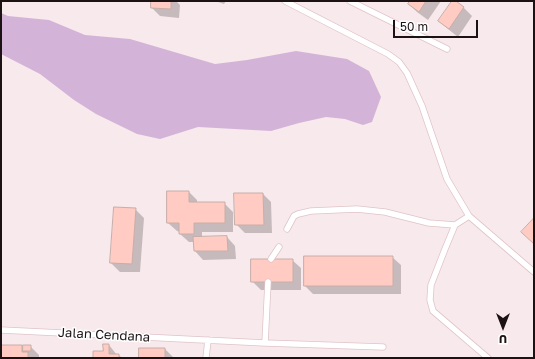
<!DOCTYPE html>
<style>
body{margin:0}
#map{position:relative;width:535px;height:359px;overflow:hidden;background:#fef8f9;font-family:"Golos Text",sans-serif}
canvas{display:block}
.frame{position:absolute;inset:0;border:2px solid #1c1214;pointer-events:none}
.north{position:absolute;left:483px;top:307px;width:40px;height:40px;-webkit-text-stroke:3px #fff;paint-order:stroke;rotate:180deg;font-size:11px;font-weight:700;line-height:16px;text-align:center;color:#1c1214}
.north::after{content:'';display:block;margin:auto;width:14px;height:18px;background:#1c1214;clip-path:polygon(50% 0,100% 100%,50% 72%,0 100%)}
.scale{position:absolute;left:393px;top:20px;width:85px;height:18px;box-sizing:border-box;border:2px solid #1c1214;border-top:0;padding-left:5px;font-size:12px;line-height:14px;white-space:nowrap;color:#1c1214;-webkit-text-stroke:3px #fff;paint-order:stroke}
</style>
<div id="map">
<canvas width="535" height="359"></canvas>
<div class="frame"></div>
<div class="north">U</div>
<div class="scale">50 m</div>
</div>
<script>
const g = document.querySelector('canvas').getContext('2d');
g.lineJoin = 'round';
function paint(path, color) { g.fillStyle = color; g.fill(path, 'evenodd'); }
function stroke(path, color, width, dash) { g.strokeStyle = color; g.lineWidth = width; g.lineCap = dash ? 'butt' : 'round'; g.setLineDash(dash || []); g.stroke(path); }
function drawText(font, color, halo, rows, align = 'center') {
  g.font = font + ' "Golos Text",sans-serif'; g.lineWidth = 3; g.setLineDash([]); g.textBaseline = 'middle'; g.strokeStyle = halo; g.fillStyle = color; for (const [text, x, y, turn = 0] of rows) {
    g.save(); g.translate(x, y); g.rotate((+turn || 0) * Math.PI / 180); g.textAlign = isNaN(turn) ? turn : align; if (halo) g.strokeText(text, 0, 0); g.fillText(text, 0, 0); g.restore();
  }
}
paint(new Path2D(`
 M1 1H534V358H1Z`), '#f8e9ec');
paint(new Path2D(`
 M1 13 8 16 49 20 85 35 130 39 215 64 247 60 296 51 347 59 369 71 381 97 372 122 363 125 345 119 326 117 299 123 271 131 198 127 160 139 137 134 96 114 74 100 40 74 1 54Z`), '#d3b4d8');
paint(new Path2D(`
 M152 1H176L180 5 179 18 160 16 152 8Z
 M215 1H226L224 4Z
 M411 1H441L428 20 417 12 409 4Z
 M453 1 464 8 472 16 458 37 448 29 439 21Z
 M189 192 197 200V203H224L233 212V232H202V238L227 237 235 246 236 259 203 260 195 251 194 242H189L180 234V232L177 231 168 223Z
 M263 194 271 202 272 233H245L236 224Z
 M135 209 144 218 140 272H120L111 263Z
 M392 257 401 265V294H313L305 286Z
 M292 260 301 268V290H261L252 281Z
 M109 345 117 355H119L122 358H94L104 352Z
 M1 346H21L24 349 30 346 39 355V358H1Z
 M165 349 174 358H140Z`), '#0003');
const building = new Path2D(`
 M151 1H171V9L151 8Z
 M410 1H426L419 12 408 4Z
 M452 1H456L464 7 449 29 438 21Z
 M167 191H189V202H225V223H194V234H179V223H167Z
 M234 193H263L264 225H235Z
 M114 207 136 208 132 264 110 263Z
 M534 218V244L521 232Z
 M227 236 228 251H194L193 237Z
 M304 256H393V286H304Z
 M251 259H293V282H251Z
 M103 344H109V354H119V358H93V351H103Z
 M1 345H22V352H28V358H1Z
 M23 345H31V351H23Z
 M139 348H165V358H139Z`);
paint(building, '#ffcbc2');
stroke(building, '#c8aea9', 1);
const lane = new Path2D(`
 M285 1 388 54 399 62 407 73 422 106 447 179 469 216 534 272
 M350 1 447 49
 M455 225 445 249 431 285 430 300 433 311 488 358
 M287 229 294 216 298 214 311 211 357 209 385 212 429 223 455 225 469 216
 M271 259 279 247
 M1 330 265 343 383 347
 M265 343 268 282
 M206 358 208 340`);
stroke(lane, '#dfc4c8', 7);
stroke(lane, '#fff', 5.5);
drawText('13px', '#1c1214', '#fff', [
 ["Jalan Cendana",104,335,3]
]);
</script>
